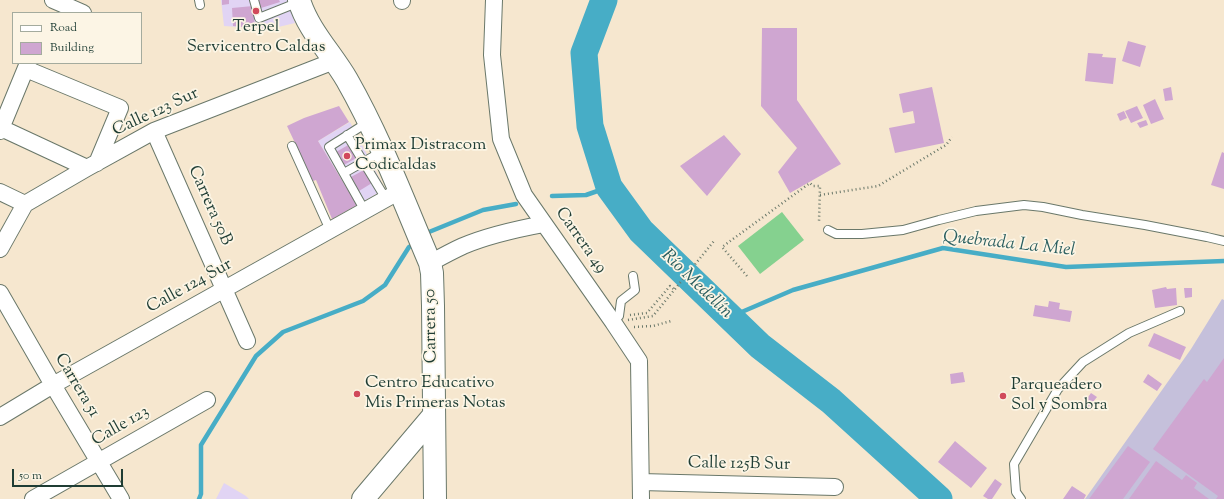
<!DOCTYPE html>
<meta charset="utf-8">
<style>
body{margin:0}
#map{position:relative;width:1224px;height:499px;overflow:hidden;background:#f6e7cf;font-family:"Sorts Mill Goudy",serif}
canvas{display:block}
.legend{position:absolute;left:12px;top:12px;width:130px;height:52px;box-sizing:border-box;background:#fcf5e5;border:1px solid #a4ab9e;margin:0;padding:5px 7px;list-style:none;font-size:12px;color:#1f3d34}
.legend li{display:flex;align-items:center;gap:8px;height:20px}
.legend b{width:20px;border:1px solid #a4ab9e}
.scale{position:absolute;left:12px;top:469px;width:111px;height:18px;box-sizing:border-box;border:2px solid #1f3d34;border-top:0;padding-left:5px;font-size:12px;line-height:14px;white-space:nowrap;color:#1f3d34;-webkit-text-stroke:3px #fcf5e5;paint-order:stroke}
</style>
<div id="map">
<canvas width="1224" height="499"></canvas>
<ul class="legend">
<li><b style="height:5px;background:#fff"></b>Road</li>
<li><b style="height:11px;background:#cfa6d1"></b>Building</li>
</ul>
<div class="scale">50 m</div>
</div>
<script>
const g = document.querySelector('canvas').getContext('2d');
g.lineJoin = 'round';
function paint(path, color) { g.fillStyle = color; g.fill(path, 'evenodd'); }
function stroke(path, color, width, dash) { g.strokeStyle = color; g.lineWidth = width; g.lineCap = dash ? 'butt' : 'round'; g.setLineDash(dash || []); g.stroke(path); }
function drawText(font, color, halo, rows, align = 'center') {
  g.font = font + ' "Sorts Mill Goudy",serif'; g.lineWidth = 3.5; g.setLineDash([]); g.textBaseline = 'middle'; g.strokeStyle = halo; g.fillStyle = color; for (const [text, x, y, turn = 0] of rows) {
    g.save(); g.translate(x, y); g.rotate((+turn || 0) * Math.PI / 180); g.textAlign = isNaN(turn) ? turn : align; if (halo) g.strokeText(text, 0, 0); g.fillText(text, 0, 0); g.restore();
  }
}
paint(new Path2D(`
 M221 0H287L295 23 270 29 224 26Z
 M350 122 385 189 357 205 318 141Z
 M224 483 246 496 249 499H216Z`), '#e1d4f4');
paint(new Path2D(`
 M1222 299 1224 300V499H1085L1191 349Z`), '#c5c0db');
paint(new Path2D(`
 M782 212 804 240 760 274 738 246Z`), '#85d18f');
stroke(new Path2D(`
 M552 196 586 195 609 187
 M425 235 429 232 483 210 516 204
 M730 317 793 290 943 248 1066 267 1224 261
 M199 499 201 494V445L256 356 283 332 363 301 385 285 409 247 415 243`), '#47adc6', 4.5);
stroke(new Path2D(`
 M604 0 584 53 590 126 609 187 641 231 760 346 831 401 939 499`), '#47adc6', 27);
paint(new Path2D(`
 M222 0H229V4L222 5Z
 M258 0H279L280 2 261 8Z
 M253 6 255 28 233 26 232 8Z
 M762 28H797V100L841 164 790 193 778 172 797 148 761 106Z
 M1128 41 1146 46 1140 67 1122 61Z
 M1088 53 1103 54 1102 57 1116 58 1113 84 1085 81Z
 M932 87 944 143 895 153 889 128 915 123 913 111 903 113 899 94Z
 M1171 87 1173 100 1165 101 1163 89Z
 M1155 99 1164 119 1151 124 1143 105Z
 M339 106 349 122 318 141 357 205 332 219 316 180 313 181 287 126 304 118Z
 M1137 106 1143 118 1131 123 1125 111Z
 M1124 111 1127 118 1120 121 1117 114Z
 M1146 120 1148 125 1140 128 1137 123Z
 M724 135 741 154 707 196 680 166Z
 M350 144 358 157 344 165 336 152Z
 M1222 152 1224 153V189L1211 185Z
 M364 170 372 183 359 191 351 177Z
 M1166 287 1167 289 1176 288 1177 305 1155 308 1152 290Z
 M1184 288H1192V297L1185 298Z
 M1049 301 1060 303 1059 309 1072 311 1070 322 1033 316 1035 305 1048 307Z
 M1154 333 1186 347 1180 360 1148 346Z
 M1224 358V499H1216L1218 496 1153 449 1204 379 1207 382Z
 M963 372 965 382 951 384 950 374Z
 M1148 374 1162 384 1157 391 1143 382Z
 M1091 393 1097 397 1088 408 1083 404Z
 M955 441 987 468 971 488 938 462Z
 M1128 446 1150 462 1123 499H1089Z
 M1156 461 1182 480 1186 475 1197 483 1194 488 1209 499H1129Z
 M995 479 1002 484 992 499H988L983 496Z
 M1072 486 1086 495 1084 499H1063Z`), '#cfa6d1');
const lane = new Path2D(`
 M199 0 200 5
 M254 0 259 18 299 2
 M347 135 386 199
 M292 146 330 230
 M344 173 381 152
 M365 211 329 147 368 122
 M828 230 836 234H862L903 230 939 220 976 211 1024 205 1043 207 1082 215 1145 225 1207 237 1224 241
 M613 322 619 316 621 301 635 290 633 276
 M1021 499 1016 492 1014 464 1058 389 1083 362 1129 333 1180 311`);
const street = new Path2D(`
 M53 0 83 13
 M402 0V1
 M494 0 492 55 501 139 524 195 613 322 639 361 641 499
 M26 69 120 108 97 163
 M1 128 87 168
 M0 131 28 63
 M154 131 247 341
 M0 192 25 204
 M0 249 25 204 87 168 154 131 334 61
 M430 263C441 257 452 251 463 246 489 235 517 229 544 224
 M0 293 53 385 121 499
 M0 417 53 385 400 191
 M641 482 835 487
 M33 499 207 400`);
const secondary = new Path2D(`
 M299 0C308 30 332 54 347 80 380 138 404 202 430 263L432 273 433 306 435 499
 M363 499 434 415`);
stroke(lane, '#6a786a', 10);
stroke(street, '#6a786a', 18);
stroke(secondary, '#6a786a', 24);
stroke(new Path2D(`
 M820 195 878 186 946 145 952 137
 M747 276 722 247 810 183 813 186H820L819 222
 M630 315 647 313 670 286 675 290
 M628 320 653 316 714 241
 M634 327 653 326 671 321`), '#6a786a', 2.5, [1, 3]);
stroke(lane, '#fff', 8);
stroke(street, '#fff', 16);
stroke(secondary, '#fff', 22);
for (const [x, y, r, color] of [
 [256,11,4,"#d1495b"],
 [347,156,4,"#d1495b"],
 [357,394,4,"#d1495b"],
 [1003,396,4,"#d1495b"]
]) { const dot = new Path2D(); dot.arc(x, y, r, 0, 2 * Math.PI); g.fillStyle = color; g.fill(dot); stroke(dot, '#fcf5e5', 1.5); }
drawText('17px', '#1f3d34', '#fcf5e5', [
 ["Terpel",256,28,"center"],
 ["Servicentro Caldas",256,48,"center"],
 ["Primax Distracom",355,146],
 ["Codicaldas",355,166],
 ["Centro Educativo",365,384],
 ["Mis Primeras Notas",365,404],
 ["Parqueadero",1011,386],
 ["Sol y Sombra",1011,406]
], 'left');
drawText('17px', '#1f3d34', '#fcf5e5', [
 ["Calle 123 Sur",156,113,-25],
 ["Carrera 50B",209,206,66],
 ["Carrera 49",580,241,55],
 ["Calle 124 Sur",190,287,-29],
 ["Carrera 50",432,326,-91],
 ["Carrera 51",76,386,59],
 ["Calle 123",121,427,-30],
 ["Calle 125B Sur",739,465,1]
]);
drawText('italic 18px', '#2b5f60', '#fcf5e5', [
 ["Quebrada La Miel",1009,245,6],
 ["Río Medellín",696,285,44]
]);
</script>
